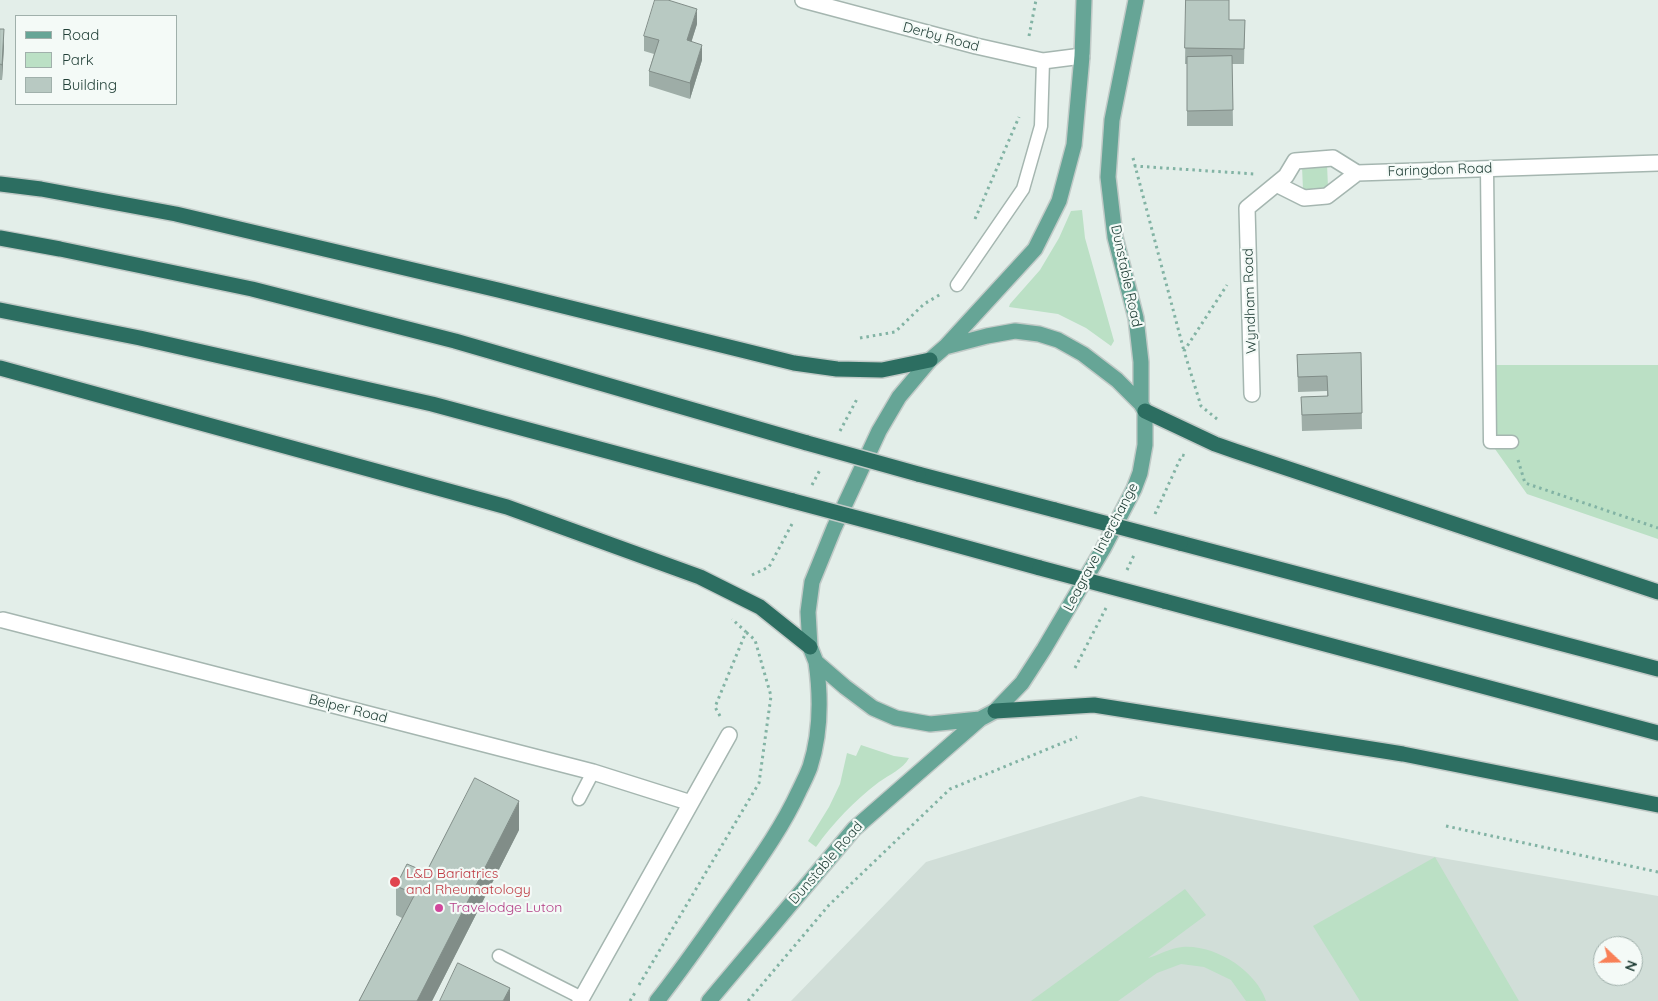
<!DOCTYPE html>
<style>
body{margin:0}
#map{position:relative;width:1658px;height:1001px;overflow:hidden;background:#e3eee9;font-family:Quicksand,sans-serif}
canvas{display:block}
.legend{position:absolute;left:15px;top:15px;width:162px;height:90px;box-sizing:border-box;background:#f4faf7;border:1px solid #a0b0ab;margin:0;padding:6px 9px;list-style:none;font-size:15px;color:#224038}
.legend li{display:flex;align-items:center;gap:10px;height:25px}
.legend b{width:25px;border:1px solid #a0b0ab}
.north{position:absolute;left:1593px;top:936px;width:50px;height:50px;box-sizing:border-box;background:#f4faf7;border:1px solid #a0b0ab;border-radius:50%;rotate:111deg;font-size:14px;font-weight:700;line-height:20px;text-align:center;color:#224038}
.north::after{content:'';display:block;margin:auto;width:18px;height:22px;background:#f88057;clip-path:polygon(50% 0,100% 100%,50% 72%,0 100%)}
</style>
<div id="map">
<canvas width="1658" height="1001"></canvas>
<ul class="legend">
<li><b style="height:6px;background:#66a596"></b>Road</li>
<li><b style="height:14px;background:#bbe0c5"></b>Park</li>
<li><b style="height:14px;background:#b8c9c2"></b>Building</li>
</ul>
<div class="north">N</div>
</div>
<script>
const g = document.querySelector('canvas').getContext('2d');
g.lineJoin = 'round';
function paint(path, color) { g.fillStyle = color; g.fill(path, 'evenodd'); }
function stroke(path, color, width, dash) { g.strokeStyle = color; g.lineWidth = width; g.lineCap = dash ? 'butt' : 'round'; g.setLineDash(dash || []); g.stroke(path); }
function drawText(font, color, halo, rows, align = 'center') {
  g.font = font + ' Quicksand,sans-serif'; g.lineWidth = 4.5; g.setLineDash([]); g.textBaseline = 'middle'; g.strokeStyle = halo; g.fillStyle = color; for (const [text, x, y, turn = 0] of rows) {
    g.save(); g.translate(x, y); g.rotate((+turn || 0) * Math.PI / 180); g.textAlign = isNaN(turn) ? turn : align; if (halo) g.strokeText(text, 0, 0); g.fillText(text, 0, 0); g.restore();
  }
}
paint(new Path2D(`
 M1141 796 1419 854 1658 896V1001H791L926 862ZM1603 946H1633V976H1603Z`), '#d1ded8');
paint(new Path2D(`
 M1327 164 1328 187 1303 190 1302 166Z
 M1082 210 1085 238 1114 341 1111 346 1086 328 1058 314 1009 307 1010 304 1040 270 1059 238 1071 211Z
 M1493 365H1658V539L1527 494 1490 442Z
 M861 745 894 756 909 758C903 769 889 775 879 782 855 800 833 823 816 847L808 841 829 807 840 784 847 753 856 756Z
 M1435 857 1519 1001H1360L1313 926Z
 M1185 889 1206 915 1148 958C1159 955 1170 948 1182 947 1214 944 1256 970 1266 1001H1246L1231 980 1204 967 1181 964 1157 973 1118 1001H1031Z`), '#bbe0c5');
const service = new Path2D(`
 M1487 169 1490 442H1512
 M957 285 1023 189 1041 126 1043 61
 M579 799 593 772
 M499 956 582 998`);
const minor = new Path2D(`
 M803 0 976 46 1043 61 1082 56
 M1276 184 1304 198 1327 196 1357 173
 M1252 394 1247 208 1286 176 1295 161 1333 158 1357 173 1658 163
 M3 620 593 772 691 803
 M580 1001 729 735`);
const primary = new Path2D(`
 M1136 0 1112 120 1108 177 1115 237 1136 318 1141 362V404
 M1015 331 1039 334 1058 340 1083 354 1117 380 1141 404 1145 411V445L1140 473 1134 489 1103 549 1044 649 1022 683 995 711 980 719 930 724 896 718 873 708 845 687 816 662 810 647 808 612 812 582 834 528 879 431 899 397 930 360 945 347 987 336Z
 M946 346 1035 249 1059 201 1074 145 1082 56 1084 0
 M657 1001C684 967 709 930 735 894 758 861 782 828 799 791 803 783 807 775 810 767 821 733 821 697 816 662
 M709 1001 854 829 980 719`);
const motorway = new Path2D(`
 M0 184 41 189 176 214 498 290 794 363 837 369 882 370 930 360
 M0 238 60 249 252 289 455 341 807 443
 M0 310 140 338 432 404 793 501
 M0 368 507 507 700 577 760 607 810 647
 M1145 411 1215 444 1235 451 1658 592
 M918 474 1055 510
 M902 530 1040 568
 M1180 543 1658 669
 M1164 601 1658 733
 M995 711 1094 705 1403 754 1658 805`);
stroke(service, '#a5b6b0', 15);
stroke(minor, '#a5b6b0', 18);
stroke(primary, '#c1cac7', 18);
stroke(motorway, '#c1cac7', 18);
stroke(new Path2D(`
 M1029 36 1036 0
 M1133 158 1184 351
 M1134 166 1255 174
 M975 219 1019 117
 M860 338 895 332 924 304 941 294
 M1217 419 1201 406 1184 351 1227 285
 M840 431 857 399
 M1518 460 1525 483 1658 528
 M812 485 821 468
 M1155 514 1182 455 1186 456
 M1127 570 1135 553
 M752 575 769 567 792 524
 M1075 668 1106 608
 M720 716 715 707 746 632 732 619
 M1446 826 1658 872
 M639 985 759 783 771 696 755 640 746 632
 M630 1001 636 991
 M748 1001 829 905 950 789 1077 737`), '#82b3a4', 3, [2.5, 4]);
stroke(service, '#fff', 12);
stroke(minor, '#fff', 15);
stroke(primary, '#66a596', 15);
stroke(motorway, '#2c6e61', 15);
const motorwayBridge = new Path2D(`
 M807 443 918 474
 M793 501 902 530
 M1055 510 1180 543
 M1040 568 1164 601`);
stroke(motorwayBridge, '#c1cac7', 18, []);
stroke(motorwayBridge, '#2c6e61', 15);
paint(new Path2D(`
 M1186 0 1229 20H1245L1244 64H1232L1233 126H1187V64H1185Z
 M697 24 691 42 702 60 690 99 649 86V71L654 54 644 51V36Z
 M0 29 4 45 2 80H0Z
 M1361 353 1362 429 1302 431 1301 397 1327 396V391L1298 392 1297 355Z
 M519 830 432 1001H359L402 918 396 915V886Z`), '#9eada7');
paint(new Path2D(`
 M697 9V24L687 56V40Z
 M4 29V45L2 80V65Z
 M702 45V60L690 99V83Z
 M519 801V830L432 1001H417Z
 M510 988V1001H503Z`), '#818d88');
const building = new Path2D(`
 M655 0H668L697 9 687 40 702 45 690 83 649 71 659 40 644 36Z
 M1186 0H1229V20H1245L1244 49 1185 48Z
 M0 29H4L2 65 0 64Z
 M1232 56 1233 110 1187 111V57Z
 M1361 353 1362 413 1302 415 1301 397 1328 396 1327 376 1298 377 1297 355Z
 M475 778 519 801 417 1001H359L415 894 396 886 407 864 426 872Z
 M458 963 510 988 503 1001H440Z`);
paint(building, '#b8c9c2');
stroke(building, '#818d88', 1);
for (const [x, y, r, color] of [
 [395,882,6,"#e0444e"],
 [439,908,5,"#d1479c"]
]) { const dot = new Path2D(); dot.arc(x, y, r, 0, 2 * Math.PI); g.fillStyle = color; g.fill(dot); stroke(dot, '#f4faf7', 2); }
drawText('14px', '#224038', '#f4faf7', [
 ["Derby Road",941,37,15],
 ["Faringdon Road",1440,170,-2],
 ["Dunstable Road",1126,276,78],
 ["Wyndham Road",1250,301,-92],
 ["Leagrave Interchange",1101,547,-62],
 ["Belper Road",348,709,14],
 ["Dunstable Road",826,863,-49]
]);
drawText('14px', '#be3a42', '#f4faf7', [
 ["L&D Bariatrics",406,874],
 ["and Rheumatology",406,890]
], 'left');
drawText('14px', '#b23c85', '#f4faf7', [
 ["Travelodge Luton",449,908]
], 'left');
</script>
